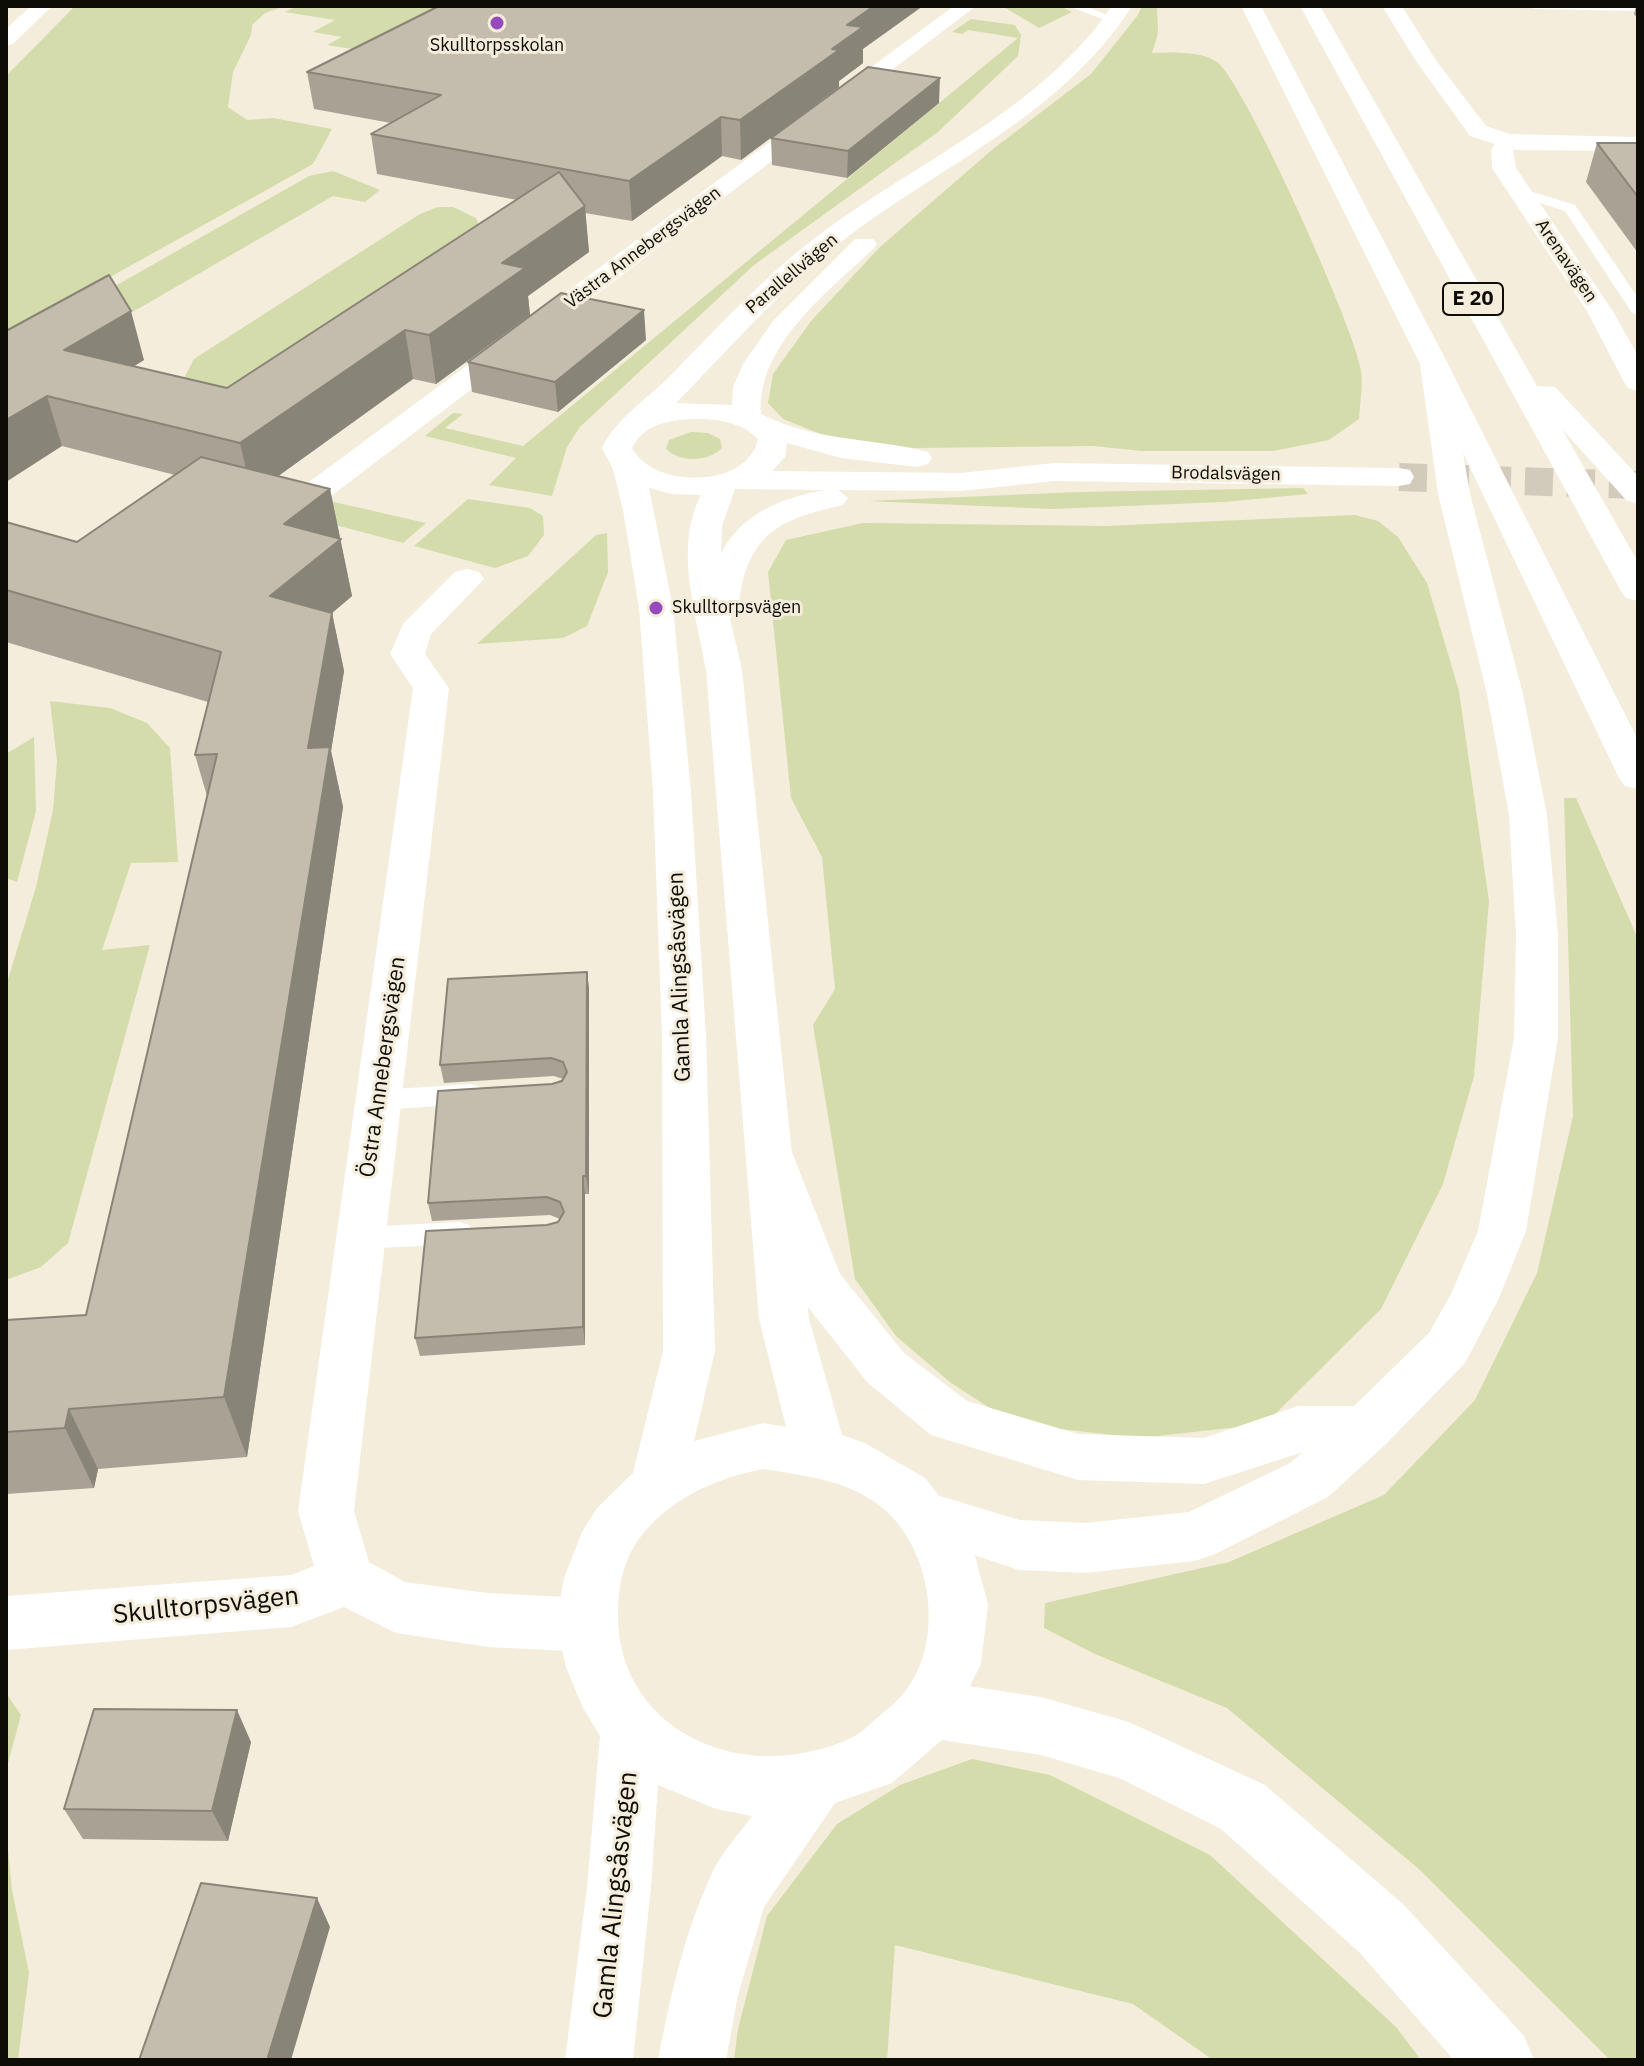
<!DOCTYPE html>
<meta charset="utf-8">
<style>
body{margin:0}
#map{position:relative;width:1644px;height:2066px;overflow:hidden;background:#f4eddc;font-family:"IBM Plex Sans",sans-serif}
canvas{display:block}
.frame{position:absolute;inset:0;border:8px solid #0e0c07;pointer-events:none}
</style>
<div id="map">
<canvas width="1644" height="2066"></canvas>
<div class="frame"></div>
</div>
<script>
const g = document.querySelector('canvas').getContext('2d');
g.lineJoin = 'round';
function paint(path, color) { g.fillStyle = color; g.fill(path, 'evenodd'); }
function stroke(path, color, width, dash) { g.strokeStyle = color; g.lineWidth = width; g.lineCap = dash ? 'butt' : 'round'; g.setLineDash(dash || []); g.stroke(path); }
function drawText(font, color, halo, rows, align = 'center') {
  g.font = font + ' "IBM Plex Sans",sans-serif'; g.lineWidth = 6; g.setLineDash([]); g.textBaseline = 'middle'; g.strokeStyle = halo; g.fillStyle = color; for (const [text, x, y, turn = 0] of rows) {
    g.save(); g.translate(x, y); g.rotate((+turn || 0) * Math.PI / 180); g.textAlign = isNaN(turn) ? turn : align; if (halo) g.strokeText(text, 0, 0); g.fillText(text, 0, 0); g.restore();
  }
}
paint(new Path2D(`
 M75 6H285L265 13 252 25 251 35 233 72 228 107 247 120 273 118 332 129 313 164 6 335V76Z
 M298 6H466L377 53 327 45 342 37 313 32 335 20 285 12Z
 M1002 6H1060L1072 12 1039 28Z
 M1142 6H1157L1158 33 1152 53C1169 52 1203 51 1217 62 1245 83 1356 331 1361 370 1363 385 1360 403 1359 419L1329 440 1273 451H1142L1094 446 914 448 823 435 783 419 768 403 773 374 811 321 880 247 993 149 1091 74 1138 15Z
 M971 19 1015 25 1021 35 1018 56 938 132 754 265 580 427 567 447 552 496 489 485 516 458 425 436 453 413 463 414 445 428 523 446 1018 38 968 30 962 34 952 32Z
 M333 171 380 190 365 202 333 196 67 350 6 348 309 176Z
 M438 207H453L476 218 483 235 255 407 175 395 194 359 420 214Z
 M691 432 708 433 720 439 722 448C708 462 681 463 666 449L669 440Z
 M1303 488 1308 494 1224 502 1053 509 867 501 1079 492Z
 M299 494 426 523 403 543 276 509Z
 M468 499 530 508 543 516 544 535 528 556 495 568 414 546Z
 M1355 515 1378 521 1398 537 1427 583 1459 691 1489 901 1474 1076 1443 1184 1381 1309 1265 1424 1140 1438 1015 1424 951 1383 896 1336 855 1279 813 1025 835 989 822 857 791 798 768 572 786 540 863 523 1105 526Z
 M607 533 608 572 587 626 563 638 477 644 596 535Z
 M50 701 110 708 147 723 170 748 178 862 131 863 102 950 150 945 68 1243 41 1267 6 1280V986L36 887 53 810 57 761Z
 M34 737 36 811 17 882 6 878V754Z
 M1564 798H1576L1638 939V2060H1610L1420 1870 1227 1708 1095 1654 1044 1628 1045 1603 1229 1562 1384 1495 1475 1400 1537 1273 1573 1116Z
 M6 1693 21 1715 6 1771Z
 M972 1759 1050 1775 1210 1855 1396 2027 1421 2060H1213L1133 2004 895 1945 887 2060H734L738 2029 767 1916 837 1824 900 1785Z
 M6 1828 12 1890 29 1973 18 2060H6Z`), '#d3dcaa');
stroke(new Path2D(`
 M1399 477 1638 485`), '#d2cbbc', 28, [28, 14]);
paint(new Path2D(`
 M1068 6H1085L1120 20 1110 22Z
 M1528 6H1638V11L1534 9Z
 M1520 188 1575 205 1638 298V315L1632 313 1565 211 1515 195 1513 192Z
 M471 1084 480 1087 484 1094 480 1101 471 1104 378 1110 368 1107 365 1100 368 1093 378 1090Z
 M459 1222 469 1225 473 1233 469 1241 459 1244 359 1249 349 1246 345 1238 349 1230 359 1227Z`), '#fff');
paint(new Path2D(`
 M31 6H52L13 44 6 46V29Z
 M954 6H976L331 496 320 498 309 496 305 489 309 482Z
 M1382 6H1402L1435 59 1486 126 1510 134 1638 137V151L1513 150 1516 168 1614 313 1638 356V391L1628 388 1624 382 1588 313 1492 168 1491 150 1495 144 1470 136 1416 61Z
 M467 569 479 572 484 579 431 634 425 654 449 688 354 1511 369 1562 405 1582 488 1593 587 1598 608 1606 616 1625 608 1644 587 1652 488 1647 396 1633 344 1607 291 1627 6 1650V1596L291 1575 314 1566 298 1511 413 688 390 654 403 624 455 572Z`), '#fff');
paint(new Path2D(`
 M1112 6H1132C1063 115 939 166 841 242 780 290 730 348 676 403L732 405 733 387 743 364 773 321 855 239H873L877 244 873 249C828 292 756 346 761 414 813 441 872 438 928 452L932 458 928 464 917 467 841 458 787 443 785 457 772 471 961 473 1054 463 1399 468 1410 470 1414 477 1410 484 1399 486 1054 481 961 491 838 490 848 498 843 505C792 517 756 526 742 584 739 597 741 609 730 618L742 670 809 1319 842 1435 865 1443 925 1478 963 1527 972 1545 988 1604 981 1664 943 1739 892 1783 835 1803 764 1907 738 1995 726 2060H658C670 1997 685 1930 713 1871 722 1852 739 1834 752 1816L716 1809 658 1785 651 1887 633 2060H565L587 1887 600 1736 583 1708 566 1667 561 1645 560 1601 564 1578 582 1532 597 1508 633 1473 663 1351 662 1035 653 792 639 608 623 510 613 469 602 448C616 418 649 398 672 374 722 323 769 271 827 229 923 159 1043 107 1112 6ZM706 419C726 421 743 424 758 439 748 489 653 489 632 448 645 420 679 419 706 419ZM649 488 672 494 701 495C673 548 697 615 706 670L759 1319 786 1427 763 1423 694 1441 715 1351 706 1035 691 792 673 608ZM735 489 825 490C782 498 743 512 721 553L722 526ZM763 1469C806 1476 853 1480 887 1512 937 1558 947 1661 890 1707 878 1716 866 1730 853 1737 828 1750 792 1757 765 1756 683 1754 616 1697 618 1612 618 1589 623 1563 636 1543 666 1500 713 1479 763 1469Z`), '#fff');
paint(new Path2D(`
 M1241 6H1261L1448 364 1638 740V789L1625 786 1619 778 1463 453 1470 494 1523 694 1547 815 1558 935V1038L1526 1231 1499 1298 1465 1363 1385 1445 1328 1497 1215 1554 1195 1561 1085 1573 1019 1570 907 1533 899 1516 907 1499 927 1492 1019 1520 1085 1523 1189 1512 1290 1463 1303 1452 1204 1484 1078 1480 931 1435 868 1383 800 1297 745 1144 752 1132 768 1127 784 1132 840 1274 904 1353 967 1401 1078 1434 1204 1438 1298 1406H1354L1429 1333 1451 1294 1478 1231 1514 1038 1516 935 1509 815 1487 694 1438 494 1420 364Z
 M1300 6H1320L1537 386 1555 387 1638 476V503L1627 501 1562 429 1638 562V601L1626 598 1621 591Z
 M928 1680 1041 1697 1129 1722 1265 1785 1404 1905 1524 2036 1534 2060H1454L1358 1951 1221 1829 1119 1778 1041 1755 928 1738 907 1729 898 1709 907 1689Z`), '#fff');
paint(new Path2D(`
 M1636 6H1638V19L1634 14Z
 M863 49V63L839 81V87L741 160 722 156 632 221 585 213 589 252 528 296 530 315 436 384 413 379 278 476 330 489 352 596 332 613 344 671 331 751 343 807 247 1457 98 1469 94 1488 6 1494V1320L86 1315 207 796 195 755 208 702 6 642V522L77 542 175 475 62 446 6 331 144 360 134 366 227 388 517 200 377 174 371 134 391 123 314 109 307 72Z
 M939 103 847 178 772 165 771 138Z
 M1597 143H1638V253L1586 182Z
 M646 340 558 412 472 392 468 362Z
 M587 972 589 989V1194H585V1345L420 1356 415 1338 547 1225 558 1222 560 1219 550 1215 432 1221 428 1203 552 1084 563 1079 554 1076 444 1083 440 1065Z
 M251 1742 228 1841 83 1839 64 1809Z`), '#a9a294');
paint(new Path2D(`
 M874 6H923L863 49V63L839 81V87L741 160 740 120 832 49 847 25Z
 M940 78 939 103 847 178 848 151Z
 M721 117 722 156 632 221 629 181Z
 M585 206 589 252 528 296 530 315 436 384 429 335 502 263Z
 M644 310 646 340 558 412 555 382Z
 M131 311 144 360 79 400 64 350Z
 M405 330 413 379 252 495 240 443Z
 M47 396 62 446 6 482V420Z
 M330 489 352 596 332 613 344 671 331 751 343 807 247 1457 224 1397 308 748 270 596 284 524Z
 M587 972 589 989V1194L586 1176Z
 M583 1176 585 1194V1345L583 1327Z
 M69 1409 98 1469 94 1488 65 1428Z
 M237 1710 251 1742 228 1841 212 1811Z
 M317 1898 330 1927 291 2060H267Z`), '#898478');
const building = new Path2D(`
 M439 6H874L847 25 863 27 832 49 839 50 740 120 721 117 629 181 371 134 441 95 307 72Z
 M868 67 940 78 848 151 771 138Z
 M1597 143H1638V197Z
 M559 172 585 206 502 263 525 268 429 335 405 330 240 443 47 396 6 420V331L109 275 131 311 64 350 227 388Z
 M561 293 644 310 555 382 468 362Z
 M201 457 330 489 284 524 341 539 270 596 332 613 308 748 330 747 224 1397 69 1409 65 1428 6 1432V1320L86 1315 217 754 195 755 221 652 6 590V522L77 542Z
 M587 972 586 1176H583V1327L415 1338 426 1231 547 1225 558 1222 564 1212 560 1202 547 1197 428 1203 438 1091 552 1084 562 1081 567 1072 563 1062 551 1058 440 1065 448 979Z
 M94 1709 237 1710 212 1811 64 1809Z
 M201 1883 317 1898 267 2060H139Z`);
paint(building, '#c4bcac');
stroke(building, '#898478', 2);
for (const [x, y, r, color] of [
 [497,23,8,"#974abc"],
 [656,608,8,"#974abc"]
]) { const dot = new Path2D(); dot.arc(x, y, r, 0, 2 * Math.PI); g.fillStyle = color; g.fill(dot); stroke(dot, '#f4eddc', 3); }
drawText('18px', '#0e0c07', '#f4eddc', [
 ["Skulltorpsskolan",497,46],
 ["Skulltorpsvägen",672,608,"left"]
]);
drawText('18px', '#0e0c07', '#f4eddc', [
 ["Västra Annebergsvägen",643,248,-37],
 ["Arenavägen",1566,261,56],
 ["Parallellvägen",792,274,-40],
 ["Brodalsvägen",1226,474,1]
]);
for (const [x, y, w] of [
 [1473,299,60]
]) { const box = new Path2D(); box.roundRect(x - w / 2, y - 16, w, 32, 6); g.fillStyle = '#f4eddc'; g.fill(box); stroke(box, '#0e0c07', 2); }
drawText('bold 20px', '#0e0c07', null, [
 ["E 20",1473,299]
]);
drawText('22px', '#0e0c07', '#f4eddc', [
 ["Gamla Alingsåsvägen",680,977,-92],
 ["Östra Annebergsvägen",383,1067,-82]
]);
drawText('26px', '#0e0c07', '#f4eddc', [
 ["Skulltorpsvägen",206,1606,-6],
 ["Gamla Alingsåsvägen",616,1895,-84]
]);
</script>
